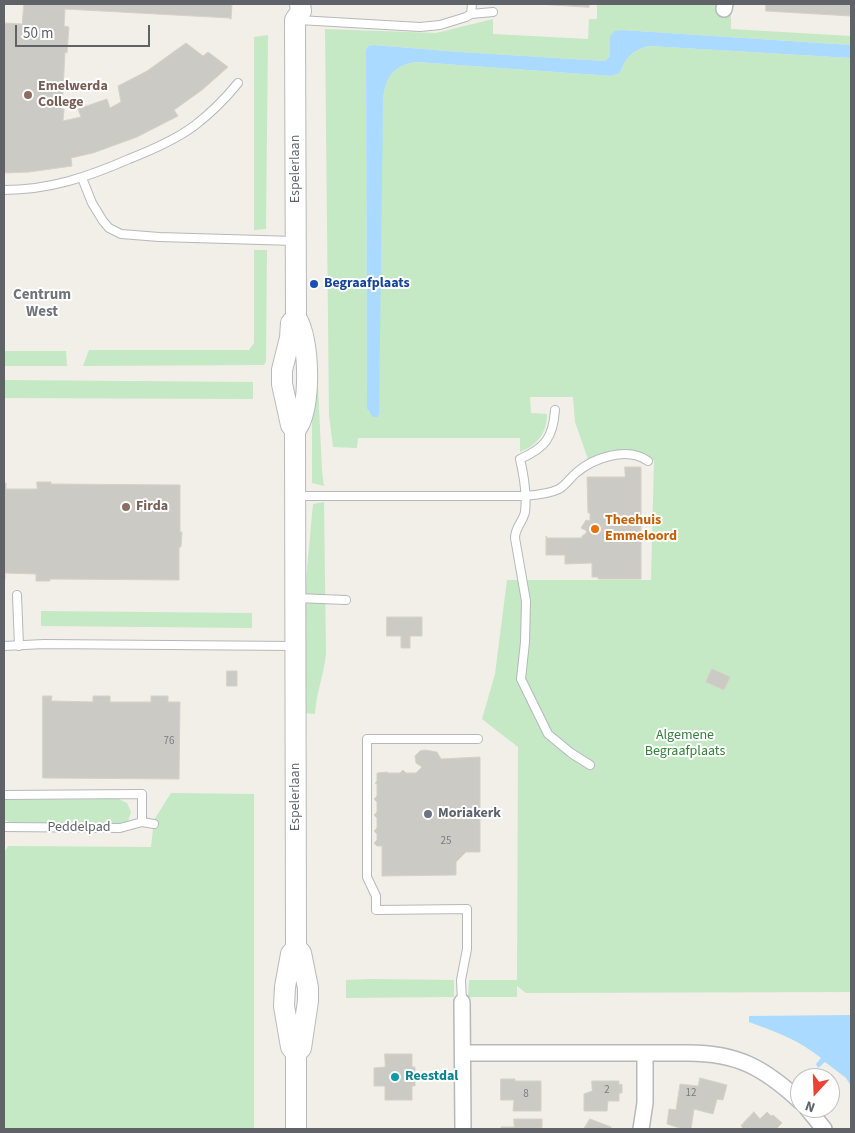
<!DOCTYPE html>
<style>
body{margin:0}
#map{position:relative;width:855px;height:1133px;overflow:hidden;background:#f1efe8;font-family:"Source Sans 3",sans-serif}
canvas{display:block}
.frame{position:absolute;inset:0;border:5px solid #5f6368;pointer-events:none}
.north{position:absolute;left:790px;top:1068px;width:50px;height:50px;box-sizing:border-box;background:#fff;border:1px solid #bfc1c3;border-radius:50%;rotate:200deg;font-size:14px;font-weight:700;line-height:20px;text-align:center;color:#5f6368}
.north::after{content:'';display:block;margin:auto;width:18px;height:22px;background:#ea4335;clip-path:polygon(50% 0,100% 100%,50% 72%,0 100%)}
.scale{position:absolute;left:15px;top:25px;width:135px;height:22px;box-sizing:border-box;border:2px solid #5f6368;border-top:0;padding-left:6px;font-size:15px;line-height:18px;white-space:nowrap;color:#5f6368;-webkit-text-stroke:4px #fff;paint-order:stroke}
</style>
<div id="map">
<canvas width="855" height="1133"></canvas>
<div class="frame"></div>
<div class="north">N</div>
<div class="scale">50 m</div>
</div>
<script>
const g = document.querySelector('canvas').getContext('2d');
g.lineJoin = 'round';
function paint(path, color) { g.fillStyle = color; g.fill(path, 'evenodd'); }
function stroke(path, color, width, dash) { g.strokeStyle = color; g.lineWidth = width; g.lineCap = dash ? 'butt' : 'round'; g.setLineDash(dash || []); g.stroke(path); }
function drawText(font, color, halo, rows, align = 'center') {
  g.font = font + ' "Source Sans 3",sans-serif'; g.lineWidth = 4; g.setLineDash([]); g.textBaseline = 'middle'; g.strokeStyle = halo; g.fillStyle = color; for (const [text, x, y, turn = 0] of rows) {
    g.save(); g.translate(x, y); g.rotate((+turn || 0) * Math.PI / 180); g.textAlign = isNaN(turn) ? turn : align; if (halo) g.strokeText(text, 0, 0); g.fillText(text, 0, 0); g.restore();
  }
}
paint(new Path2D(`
 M597 4H717V14L731 15V29L851 36V45L622 30 611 36 610 56 605 61 460 52 374 45 368 46 366 51 367 409 370 414 383 99C386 76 394 65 417 62L611 76 620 73C626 57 633 50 649 46L851 58V992L526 993 517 986V997H468L469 980H517L518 747 482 719 495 674 507 580H651L654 461 640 452 612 450 588 459 575 422 573 397H530L531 413 547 414C547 432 538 445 520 452V438H358L357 448 333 447 329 415 325 29 436 33 493 19V34L588 39 589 19H597Z
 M268 35 266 229 254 230V37Z
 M254 250H267L266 361 264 365 83 366 89 350H249L254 343Z
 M4 351H66L67 366H4Z
 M4 380 253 382V399L4 398Z
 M312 385 318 387 322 471 324 486 312 483Z
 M324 502 326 654C324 675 316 693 315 714L305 713V590L313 504Z
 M41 611 252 613V628L41 626Z
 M171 793 254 794V1129H4V853L8 846 151 847 154 820Z
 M119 799 127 803 131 812 128 821 119 824H13L5 820 4 800Z
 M370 979 454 980V997L346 998V980Z`), '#c5e8c5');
paint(new Path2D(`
 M622 30 851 45V58L649 46C633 50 626 57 620 73L611 76 417 62C394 65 386 76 383 99L379 414 377 417H373L367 409 366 50 368 46 374 45 460 52 605 61 610 56V36L615 31Z
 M851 1015V1086L846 1078 825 1062 818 1068 816 1064 821 1058C799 1040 776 1032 749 1022V1016Z`), '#aadaff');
const building = new Path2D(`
 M24 4H232L231 19H230V18L65 9 64 26 69 27 67 53 65 52 62 109H64L63 121 81 117 78 109 107 99 110 108 121 102 118 86 147 71 186 43 203 56 208 52 228 67 202 90 174 110 178 116 137 137 93 153 71 158 72 166 29 172 4 173V23L22 24Z
 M539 4H589V7Z
 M766 4H851V16L766 11Z
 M625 467H641V579H598V577H592V563L565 564V555H546V536L547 538H582V536L585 534 587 531 581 528 586 520 590 521V513H588L587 477H625Z
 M37 482H51V484L180 485V532H182L181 547H179V580L50 579V581H36V574L5 573V579H4V483H6V489H37Z
 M387 617H422V636H410V648H401V636H387Z
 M712 669 730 677 724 690 706 682Z
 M227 671H237V686H227Z
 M43 696H52L51 701 93 702V696H110V702H151V696H168V702H180L179 779 43 778Z
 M425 750 437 752 441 759 480 757V852H466L456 862V875L382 876V846H377L374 843 377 840V834L374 831 377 828V818L374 815 377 812V802L374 799 377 796V784L375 783 377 781V773L387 772 388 773H400L403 770 406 773H416L422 767 416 763 415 756 420 751Z
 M385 1054H412V1067H415V1086H412V1100H385V1086H374V1068L385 1067Z
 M700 1078 727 1085 723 1100 717 1099 713 1114 694 1109 691 1129H683L667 1124 669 1109 676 1110 680 1084 698 1086Z
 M501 1079H515V1081H541V1111H513L514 1100H501Z
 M592 1081H619V1085L622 1084V1093H619V1101H608L607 1111H584V1094L592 1091Z
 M754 1112 760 1119 767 1112 771 1116 773 1115 782 1123 776 1129H744L741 1126Z
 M514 1119H542V1128L501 1129V1127H514Z
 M590 1119 611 1127V1129H584Z`);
paint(building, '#cccac5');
stroke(building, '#d6d1c6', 1);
const service = new Path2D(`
 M471 14 493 12
 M299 20 420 27 440 25 466 17 471 14 472 4
 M82 178 92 203 103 221 109 228 121 234 159 237 295 241
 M4 190C49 190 88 177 129 159 152 150 175 140 194 126 211 113 225 99 238 83
 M555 410C553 438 545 448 520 459 524 476 527 495 525 512 523 522 515 527 515 538L526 601 525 642 521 679 548 734 571 753 590 765
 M296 496H525C536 495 549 494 559 489 566 485 570 478 576 473 593 458 627 446 648 461
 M17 595 19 646
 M296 598 346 600
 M4 646 44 644 294 646
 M4 795 142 794V822
 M4 827 120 828 142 822 154 824
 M462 1002 461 980 467 949V909L376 910V896L367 877V739H478`);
const minor = new Path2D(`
 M724 9 725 4
 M462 1002 463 1129
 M463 1053H688C738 1053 764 1068 800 1101
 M807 1108 824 1129
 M641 1129 645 1103V1053`);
const secondary = new Path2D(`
 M295 430 291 425 282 384V370L290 338 291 323 296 318
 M296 948 301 953 308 988V1001L301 1048 296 1053
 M296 1129V1053L291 1047 284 1006 285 987 291 954 296 948 295 430C312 413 310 337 296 318L295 20 301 11 300 4`);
stroke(service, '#b5b8bc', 10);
stroke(minor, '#b5b8bc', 18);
stroke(secondary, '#b6babf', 22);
stroke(service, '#fff', 8);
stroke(minor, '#fff', 15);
stroke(secondary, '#fff', 20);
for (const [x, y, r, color] of [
 [28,95,5,"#8d6e63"],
 [314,284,5,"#1a4fb4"],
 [126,507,5,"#8d6e63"],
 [595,529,5,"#e8710a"],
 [428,814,5,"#6b7280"],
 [395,1077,5,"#0f9aa8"]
]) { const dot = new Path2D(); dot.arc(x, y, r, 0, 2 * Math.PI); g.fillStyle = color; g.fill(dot); stroke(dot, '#fff', 2); }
drawText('11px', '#7a7d7f', null, [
 ["76",169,742],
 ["25",446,842],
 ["2",607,1091],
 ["12",691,1094],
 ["8",526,1095]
]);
drawText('bold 14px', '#785e54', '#fff', [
 ["Emelwerda",38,87],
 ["College",38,103],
 ["Firda",136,507]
], 'left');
drawText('14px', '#5f6368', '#fff', [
 ["Espelerlaan",296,169,-90],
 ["Espelerlaan",296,797,-90],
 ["Peddelpad",79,828]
]);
drawText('bold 14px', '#164399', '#fff', [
 ["Begraafplaats",324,284]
], 'left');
drawText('bold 14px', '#c56008', '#fff', [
 ["Theehuis",605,521],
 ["Emmeloord",605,537]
], 'left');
drawText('14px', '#348238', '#fff', [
 ["Algemene",685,736],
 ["Begraafplaats",685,752]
]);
drawText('bold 14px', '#5b616d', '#fff', [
 ["Moriakerk",438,814]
], 'left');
drawText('bold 14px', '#0d838f', '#fff', [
 ["Reestdal",405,1077]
], 'left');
drawText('bold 15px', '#70757a', '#fff', [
 ["Centrum",42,296],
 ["West",42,313]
]);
</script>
